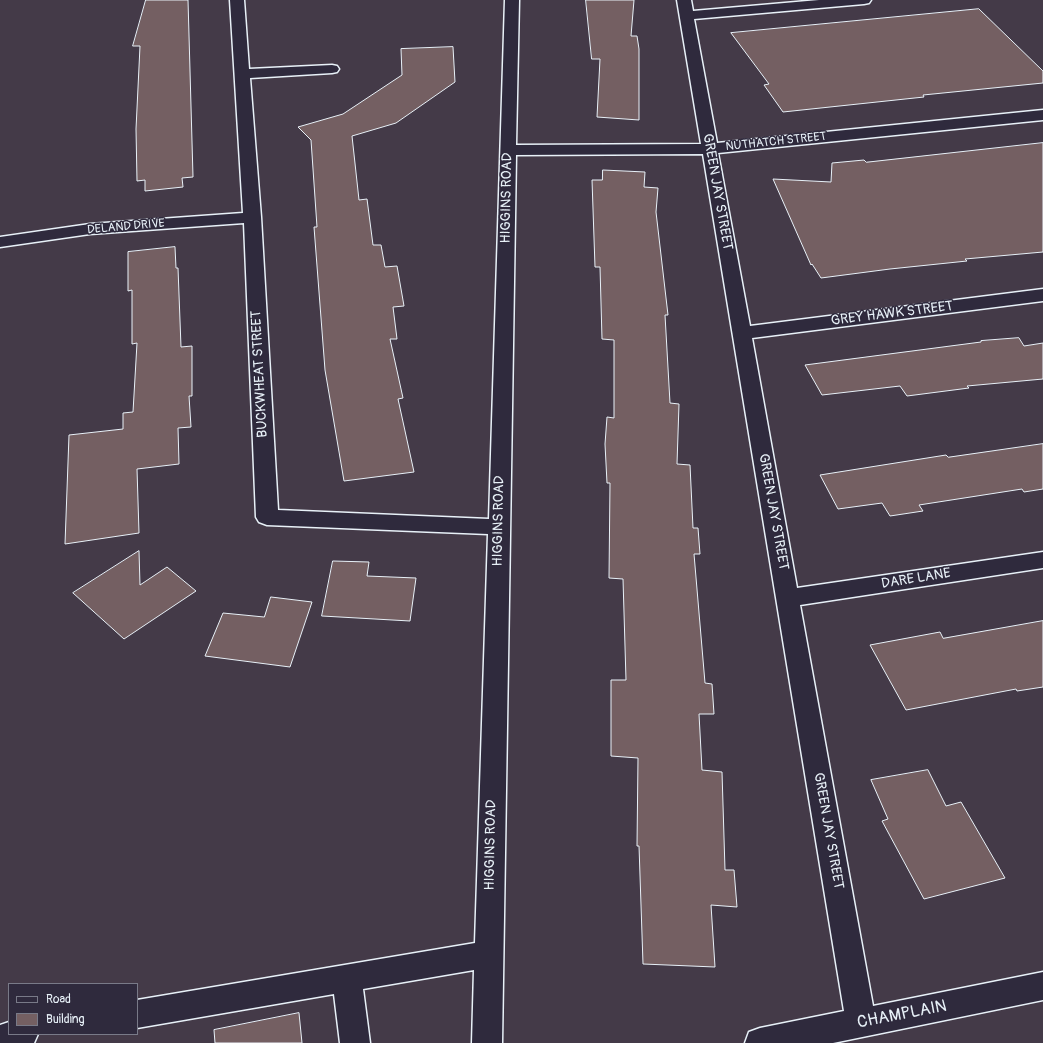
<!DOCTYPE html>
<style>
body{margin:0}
#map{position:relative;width:1043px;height:1043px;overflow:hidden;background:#443a48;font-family:Pangolin,sans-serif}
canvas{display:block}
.legend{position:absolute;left:8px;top:983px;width:130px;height:52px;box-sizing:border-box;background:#2f2a3d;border:1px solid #797a88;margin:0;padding:5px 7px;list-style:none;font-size:12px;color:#e8f1f8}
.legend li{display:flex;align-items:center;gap:8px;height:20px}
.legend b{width:20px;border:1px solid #797a88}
</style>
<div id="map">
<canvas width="1043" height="1043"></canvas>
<ul class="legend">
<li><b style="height:5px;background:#2f2a3d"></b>Road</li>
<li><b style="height:11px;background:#745f62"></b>Building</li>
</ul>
</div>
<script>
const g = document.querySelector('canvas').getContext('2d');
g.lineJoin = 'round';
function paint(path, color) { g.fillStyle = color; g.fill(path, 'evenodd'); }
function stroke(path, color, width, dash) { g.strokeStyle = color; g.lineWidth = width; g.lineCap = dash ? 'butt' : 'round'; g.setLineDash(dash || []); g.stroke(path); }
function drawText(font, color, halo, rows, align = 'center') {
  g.font = font + ' Pangolin,sans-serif'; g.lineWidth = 3; g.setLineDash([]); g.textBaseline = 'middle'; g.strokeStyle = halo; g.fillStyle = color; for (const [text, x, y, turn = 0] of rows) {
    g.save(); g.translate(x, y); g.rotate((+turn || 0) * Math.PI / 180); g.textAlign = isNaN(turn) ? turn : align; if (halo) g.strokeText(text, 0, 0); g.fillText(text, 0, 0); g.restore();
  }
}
const building = new Path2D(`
 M146 0H188L193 177 182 178 183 187 145 191V180L137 181 136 129 140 46H133Z
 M586 0H634L631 36H637L639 49V120L597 117 600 59H592Z
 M979 9 1043 71V83L923 95 924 97 783 112 764 85 769 84 731 33Z
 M453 47 455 82 396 123 352 136 359 200 367 199 373 245H381L385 267 397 266 404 306 393 307 397 339H390L403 398 398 399 414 472 344 481 325 370 314 227H317L311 140 298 127 343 114 402 75 401 49Z
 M1043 143V252L965 259 967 261 890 269 821 278 812 264 811 265 773 179 831 182 832 163 864 160 866 162Z
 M603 170 645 172 644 187 658 188 656 212 668 315H665L670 403 679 404 677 464 690 465 693 528H698L700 554H694L705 683 712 684 714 714H699L702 770 722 772 725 870H734L737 907 711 905 715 967 643 964 639 846H637L638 758 611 756V680H626L623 579 609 578 610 483H607L605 444 607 417 614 418V340L602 339 600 267H595L592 180H602Z
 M175 247 176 268H178L181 347 192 346V396H189L191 427 178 428 179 464 137 469 139 533 65 544 69 435 123 429V413L133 412 137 343 132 344V290L128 291V252Z
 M1019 338 1024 346 1043 343V379L967 386 969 388 907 396 900 386 822 395 805 365 981 342V341Z
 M1043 444V489L1024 492 1022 489 919 505 923 511 890 516 882 503 838 509 820 475 946 455 948 457Z
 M139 551 140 585 167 567 196 591 124 639 73 593Z
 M333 561 369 562 367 576 416 578 410 621 322 616Z
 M271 597 312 602 290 667 205 656 223 613 264 617Z
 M1043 621V687L1017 691 1016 689 906 710 870 645 940 632 943 638Z
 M928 770 946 806 961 802 1005 878 924 899 882 821 888 819 871 780Z
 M299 1013 302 1043H215L214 1030Z`);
paint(building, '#745f62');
stroke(building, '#e8f1f8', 1);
const minor = new Path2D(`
 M230 0H244L249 69 332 65 337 66 339 69 337 72 332 73 250 78 261 217 278 510 489 519 505 0H519L516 145 701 144 677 0H691L693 11 819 0H871L869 3 864 4 694 19 717 143 1043 110V120L718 153 750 326 1043 289V301L752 338 797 588 1043 552V568L800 605 873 1006 1043 972V1000L833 1043H745L749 1032 760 1028 844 1011 703 154 516 155 502 1043H472L474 970 363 989 370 1043H340L334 994 137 1028V1000L475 943 488 534 267 525 259 522 256 517 244 223 90 234 0 247V237L90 224 243 213Z
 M9 1022V1034H38L34 1043H0V1025Z`);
stroke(minor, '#e8f1f8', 3);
paint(minor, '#2f2a3d');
drawText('12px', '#e8f1f8', '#2f2a3d', [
 ["NUTHATCH STREET",776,142,-6],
 ["DELAND DRIVE",126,227,-5]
]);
drawText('14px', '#e8f1f8', '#2f2a3d', [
 ["GREEN JAY STREET",717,192,80],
 ["HIGGINS ROAD",507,198,-89],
 ["GREY HAWK STREET",892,314,-7],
 ["BUCKWHEAT STREET",260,374,-93],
 ["GREEN JAY STREET",773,512,80],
 ["HIGGINS ROAD",499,521,-89],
 ["DARE LANE",916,579,-9],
 ["GREEN JAY STREET",828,831,80],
 ["HIGGINS ROAD",491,845,-89]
]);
drawText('17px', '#e8f1f8', '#2f2a3d', [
 ["CHAMPLAIN",902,1015,-11]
]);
</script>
